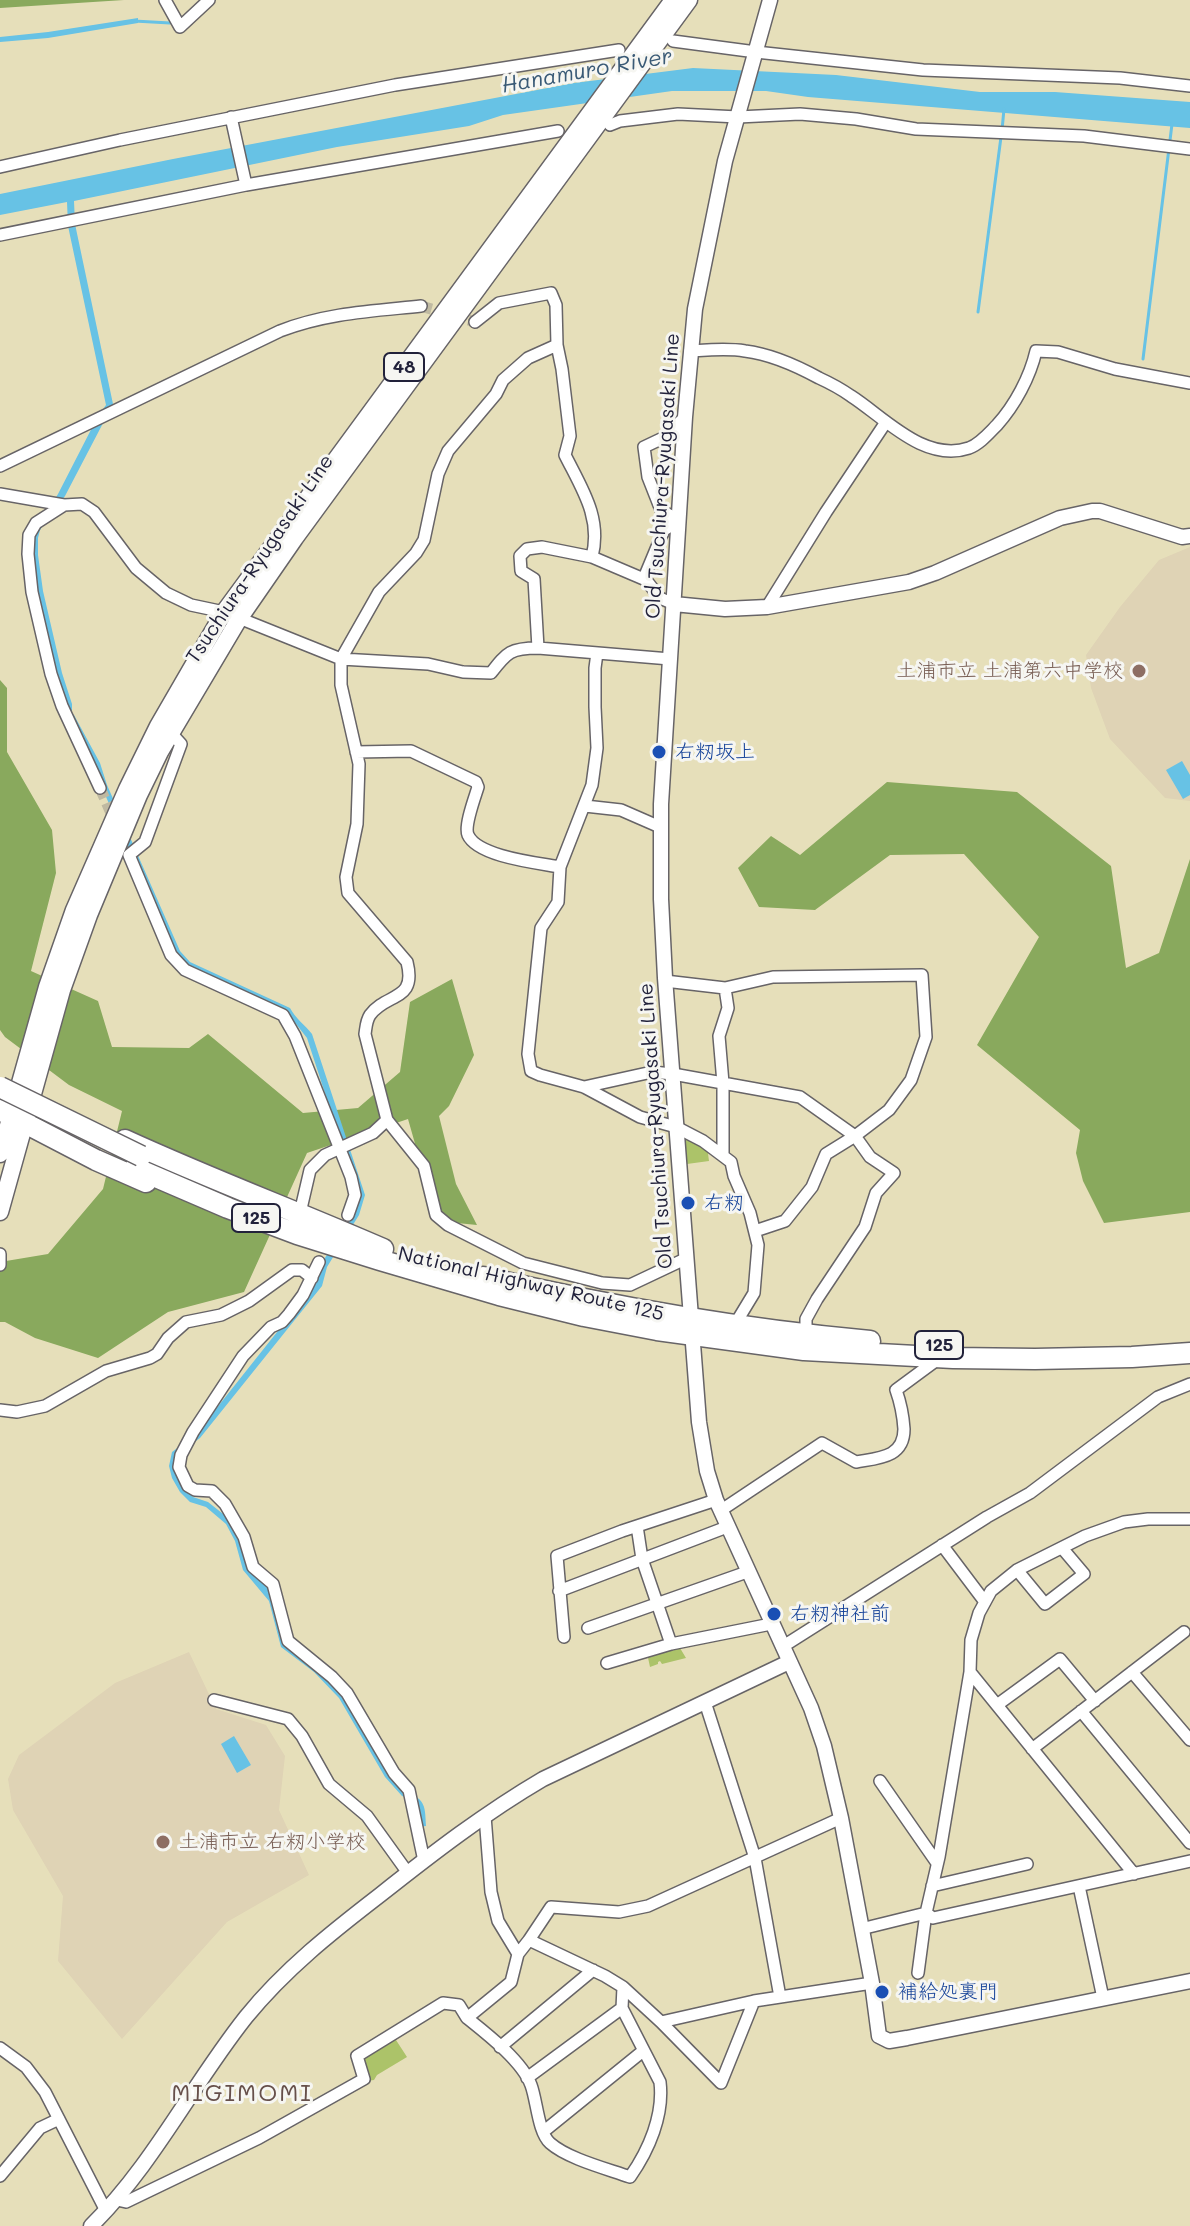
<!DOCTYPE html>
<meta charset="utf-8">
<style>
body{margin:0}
canvas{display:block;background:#e6dfba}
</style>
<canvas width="1190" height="2226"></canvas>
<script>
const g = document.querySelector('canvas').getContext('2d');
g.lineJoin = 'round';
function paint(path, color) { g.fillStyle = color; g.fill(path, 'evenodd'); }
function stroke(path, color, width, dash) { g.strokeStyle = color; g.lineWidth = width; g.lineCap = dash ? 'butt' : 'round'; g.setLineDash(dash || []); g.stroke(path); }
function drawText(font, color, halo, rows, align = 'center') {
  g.font = font + ' Mali,"Klee One",sans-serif'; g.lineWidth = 6; g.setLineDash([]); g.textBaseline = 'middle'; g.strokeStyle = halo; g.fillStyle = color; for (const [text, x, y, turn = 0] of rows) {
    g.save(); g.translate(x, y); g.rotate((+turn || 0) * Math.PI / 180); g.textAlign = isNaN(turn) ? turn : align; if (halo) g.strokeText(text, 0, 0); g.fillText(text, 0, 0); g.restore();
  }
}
paint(new Path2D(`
 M1190 547V801L1165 798 1110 739 1091 688 1086 655 1120 607 1159 560Z
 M189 1652 216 1709 266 1725 285 1756 279 1810 309 1875 227 1922 122 2039 58 1961 63 1896 13 1810 8 1779 19 1755 115 1683Z`), '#dfd3b5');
paint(new Path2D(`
 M684 1134 707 1146 709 1161 687 1164Z
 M680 1648 686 1658 662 1664 660 1661 658 1662V1664L650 1667 647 1653Z
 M396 2040 407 2057 377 2075 374 2080 367 2081 360 2057Z`), '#acc369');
paint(new Path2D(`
 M0 0H124L0 8Z
 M0 680 7 688V752L52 830 56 873 31 971 98 1001 112 1047 189 1048 208 1034 303 1113 358 1108 400 1072 410 1002 452 979 474 1055 449 1106 439 1116 456 1184 477 1225 437 1221 408 1119 307 1153 244 1292 168 1312 98 1358 35 1338 5 1322H0V1262L48 1254 103 1189 122 1111 69 1085 5 1037 0 1030Z
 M887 782 1017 792 1111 866 1126 968 1159 953 1190 859V1212L1104 1223 1083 1181 1076 1153 1080 1130 977 1045 1039 937 964 854 890 855 815 910 759 907 738 868 771 836 800 855Z`), '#89a95d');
paint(new Path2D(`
 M138 18V23L48 38 0 42V37L48 32Z
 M693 68 836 75 980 92H1055L1190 102V128L808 97 766 91H672L503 115 469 126 337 147 74 201 75 224 113 404 65 496 40 530 38 538V555L43 591 62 673 72 704V714L74 715 100 763 107 785 180 951 190 962 290 1008C295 1018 305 1025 312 1034L365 1195 359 1215 327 1267 322 1286 200 1438 178 1454 185 1488 193 1497 208 1502 232 1521 241 1538 250 1568 275 1597 286 1643 344 1694 407 1792C426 1800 425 1807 426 1826L419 1827V1809L413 1800 402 1796 385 1777 339 1698 314 1672 281 1647 269 1601 243 1570 235 1541 226 1524 206 1507 190 1502 180 1492 172 1478 169 1466 172 1452 196 1434 316 1283 321 1264 354 1213 358 1195 307 1038 296 1024 187 968 174 953 73 721 55 673 36 592 32 537 58 494 98 416 106 405 68 226 67 202 0 215V194L173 159 574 83Z
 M1182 761 1190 775V795L1183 799 1166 770Z
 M234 1736 251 1765 237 1773 221 1744Z`), '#67c2e5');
stroke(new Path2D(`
 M134 21 170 23
 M1002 130 1004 109
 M978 312 1001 137
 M1143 359 1172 124`), '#67c2e5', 3);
stroke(new Path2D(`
 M421 306 475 322
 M100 788 114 820`), '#bfb9a1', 11, [11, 5.5]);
const street = new Path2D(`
 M165 0 180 27 209 0
 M673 41 756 52 923 70 1120 78 1190 86
 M231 117 246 185
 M610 125 620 121 678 114 738 117 800 114 856 119 916 129 1084 136 1190 149
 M0 167 120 140 395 85 619 50
 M0 235 246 185 558 131
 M475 322 499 303 551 293 556 305 557 345 562 369 570 436 565 455C582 489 602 518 592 557
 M690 351C708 350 727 348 745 351 770 354 797 366 819 378 830 383 841 389 851 396 884 417 924 463 969 448 980 444 989 433 997 425 1015 405 1030 377 1036 351L1058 352 1115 369 1190 383
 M0 466 280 331C326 313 373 311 421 306
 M0 494 64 505 82 504 94 512 136 568 166 593 191 605 224 612 341 659 428 664 463 672 491 673C507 652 511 648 538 648L670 659
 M64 505 36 523 29 535 28 554 32 592 51 674 62 706 100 788
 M644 578 664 530 679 521 661 510 648 477 644 447 663 438 685 417
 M767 607 826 512 886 422
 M538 648 534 579 521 571 520 556 527 549 542 547 592 557 646 580 660 598 674 604
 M597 653 595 668V707L597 748 592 785 560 867 558 902 541 928 528 1054 531 1071 540 1075 584 1087 640 1117 676 1127 703 1141 731 1162 734 1176 750 1213 758 1245 754 1293 734 1326
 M171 733 181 744 145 842 129 855 171 955 185 970 283 1015 295 1036 351 1177 355 1195 348 1215
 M356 752 411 751 476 782 478 787C475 797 464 826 468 835 478 857 539 863 560 867
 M585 806 621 810 660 827
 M584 1087 652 1072 673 1074 800 1097 855 1136 889 1110 911 1080 926 1037 922 975 773 977 725 988 665 981
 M387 1120 424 1166 436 1215 448 1225 523 1263 602 1283 630 1285 685 1259
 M723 1156V1083L719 1036 728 1008 725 988
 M300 1213 310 1170 325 1155 373 1133 387 1120 365 1034C366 1028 366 1021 370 1015 387 992 417 1002 407 962L348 893 346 877 357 824 359 764 341 685V659L379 592 416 553 424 540 438 474 448 451 496 394 503 380 528 358 557 345
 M755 1231 785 1221 812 1187 826 1154 855 1136 870 1157 894 1173 876 1193 865 1227 817 1299 806 1319V1335
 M0 1254V1265
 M319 1262 303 1295 289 1314 282 1322 271 1327 243 1356 193 1432 181 1455 179 1467 188 1486 195 1490 212 1491 225 1504 244 1537 253 1567 273 1584 288 1641 332 1677 347 1693 394 1773 409 1790 424 1861
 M0 1410 17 1412 45 1406 106 1371 150 1358 157 1354 168 1338 186 1322 221 1315 249 1301 292 1270H302L312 1278
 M720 1511 822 1443 856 1462C878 1458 904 1458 904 1429 903 1414 901 1404 896 1390L938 1359
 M637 1526 642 1559 671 1644
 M942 1545 985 1602
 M1017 1570 1045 1604 1084 1574 1062 1548
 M559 1591 727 1527
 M588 1628 747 1572
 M564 1637 557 1556 622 1531 716 1500
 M782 1647 987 1517 1030 1493 1158 1397 1190 1384
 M607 1663 671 1644 771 1624
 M970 1672 1134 1874
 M1132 1672 1190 1740
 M214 1700 288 1719 302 1736 329 1784 367 1816 408 1873
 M705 1702 755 1858 780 1997
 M997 1705 1060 1659 1095 1701
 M1081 1711 1190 1843
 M1032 1749 1184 1632
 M880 1781 937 1863
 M485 1816 491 1892 498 1921 518 1954
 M932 1886 1027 1864
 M1079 1886 1103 1998
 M861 1929 926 1913 933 1918 1190 1861
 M529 1940 605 1976 623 1987 622 2008 660 2082C664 2115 649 2150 630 2177 608 2169 568 2159 550 2143 538 2132 537 2101 531 2085 522 2061 487 2034 467 2018L511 1982 518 1954Z
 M529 1940 551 1907 619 1912 648 1906 841 1818
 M918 1973 926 1913 939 1857 970 1672 971 1640 979 1613 991 1591 1017 1570 1085 1536 1124 1522 1148 1519H1190
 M623 1987 661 2022 721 2083 754 2001 872 1983
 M661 2022 754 2001
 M500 2047 593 1970
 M0 2048 26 2067 45 2092 106 2211
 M527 2078 622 2008
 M543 2132 643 2051
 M0 2176 40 2128 59 2119
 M117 2200 126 2202 259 2138 364 2079 357 2056 443 2003 459 2005 467 2018`);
const secondary = new Path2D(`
 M770 0 725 161 695 309 685 417 661 804V899L665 978 699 1422 707 1471 716 1500 811 1708 824 1746 841 1818 872 1983 879 2036 889 2041 907 2038 1190 1981
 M674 604 725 609 767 607 909 582 935 573 1060 518 1092 511H1100L1182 537 1190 536
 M91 2226C153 2165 192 2085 246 2017 285 1969 332 1932 380 1895 433 1853 485 1813 543 1779L789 1662`);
const primary = new Path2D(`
 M0 1154 47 987 74 910 127 789 158 726 224 612 673 0
 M0 1212 62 990 89 915 139 795 160 752 239 619 295 538 689 0`);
const highway = new Path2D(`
 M0 1110 96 1160 146 1182
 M125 1140C210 1179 298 1212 383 1249
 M135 1168 228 1208 297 1234 380 1260 499 1295 584 1316 657 1330 804 1350 953 1358 1035 1359 1132 1357 1190 1353
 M483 1277C611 1307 739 1329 870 1341`);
stroke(street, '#676467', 14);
stroke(secondary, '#676467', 17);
stroke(primary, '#676467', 19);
stroke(highway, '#676467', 23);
stroke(street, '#fff', 11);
stroke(secondary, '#fff', 14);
stroke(primary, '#fff', 16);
stroke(highway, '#fff', 20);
const highwayBridge = new Path2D(`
 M0 1087 141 1156`);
stroke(highwayBridge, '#676467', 23, []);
stroke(highwayBridge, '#fff', 20);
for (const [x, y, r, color] of [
 [1139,671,8,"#8d6e63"],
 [659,752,8,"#1a4fb4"],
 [688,1203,8,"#1a4fb4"],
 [774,1614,8,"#1a4fb4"],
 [163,1842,8,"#8d6e63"],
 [882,1992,8,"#1a4fb4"]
]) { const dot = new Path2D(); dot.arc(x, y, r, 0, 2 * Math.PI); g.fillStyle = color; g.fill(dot); stroke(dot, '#f6f6f2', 3); }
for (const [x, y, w] of [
 [404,367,40],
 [256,1218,48],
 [939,1345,48]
]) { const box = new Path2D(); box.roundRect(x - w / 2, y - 14, w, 28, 6); g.fillStyle = '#f6f6f2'; g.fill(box); stroke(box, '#22223b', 2); }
drawText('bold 18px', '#22223b', null, [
 ["48",404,367],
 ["125",256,1218],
 ["125",939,1345]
]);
drawText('20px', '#22223b', '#f6f6f2', [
 ["Old Tsuchiura-Ryugasaki Line",663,476,-86],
 ["Tsuchiura-Ryugasaki Line",260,559,-56],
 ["Old Tsuchiura-Ryugasaki Line",656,1126,-94],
 ["National Highway Route 125",531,1284,13]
]);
drawText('20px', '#785e54', '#f6f6f2', [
 ["土浦市立 土浦第六中学校",1123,671],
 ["土浦市立 右籾小学校",179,1842,"left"]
], 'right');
drawText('20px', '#164399', '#f6f6f2', [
 ["右籾坂上",675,752],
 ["右籾",704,1203],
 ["右籾神社前",790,1614],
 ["補給処裏門",898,1992]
], 'left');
drawText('italic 22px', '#3a5a76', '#f6f6f2', [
 ["Hanamuro River",587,71,-10]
]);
g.letterSpacing = '2px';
drawText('24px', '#664f4a', '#f6f6f2', [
 ["MIGIMOMI",242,2094]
]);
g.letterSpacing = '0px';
</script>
